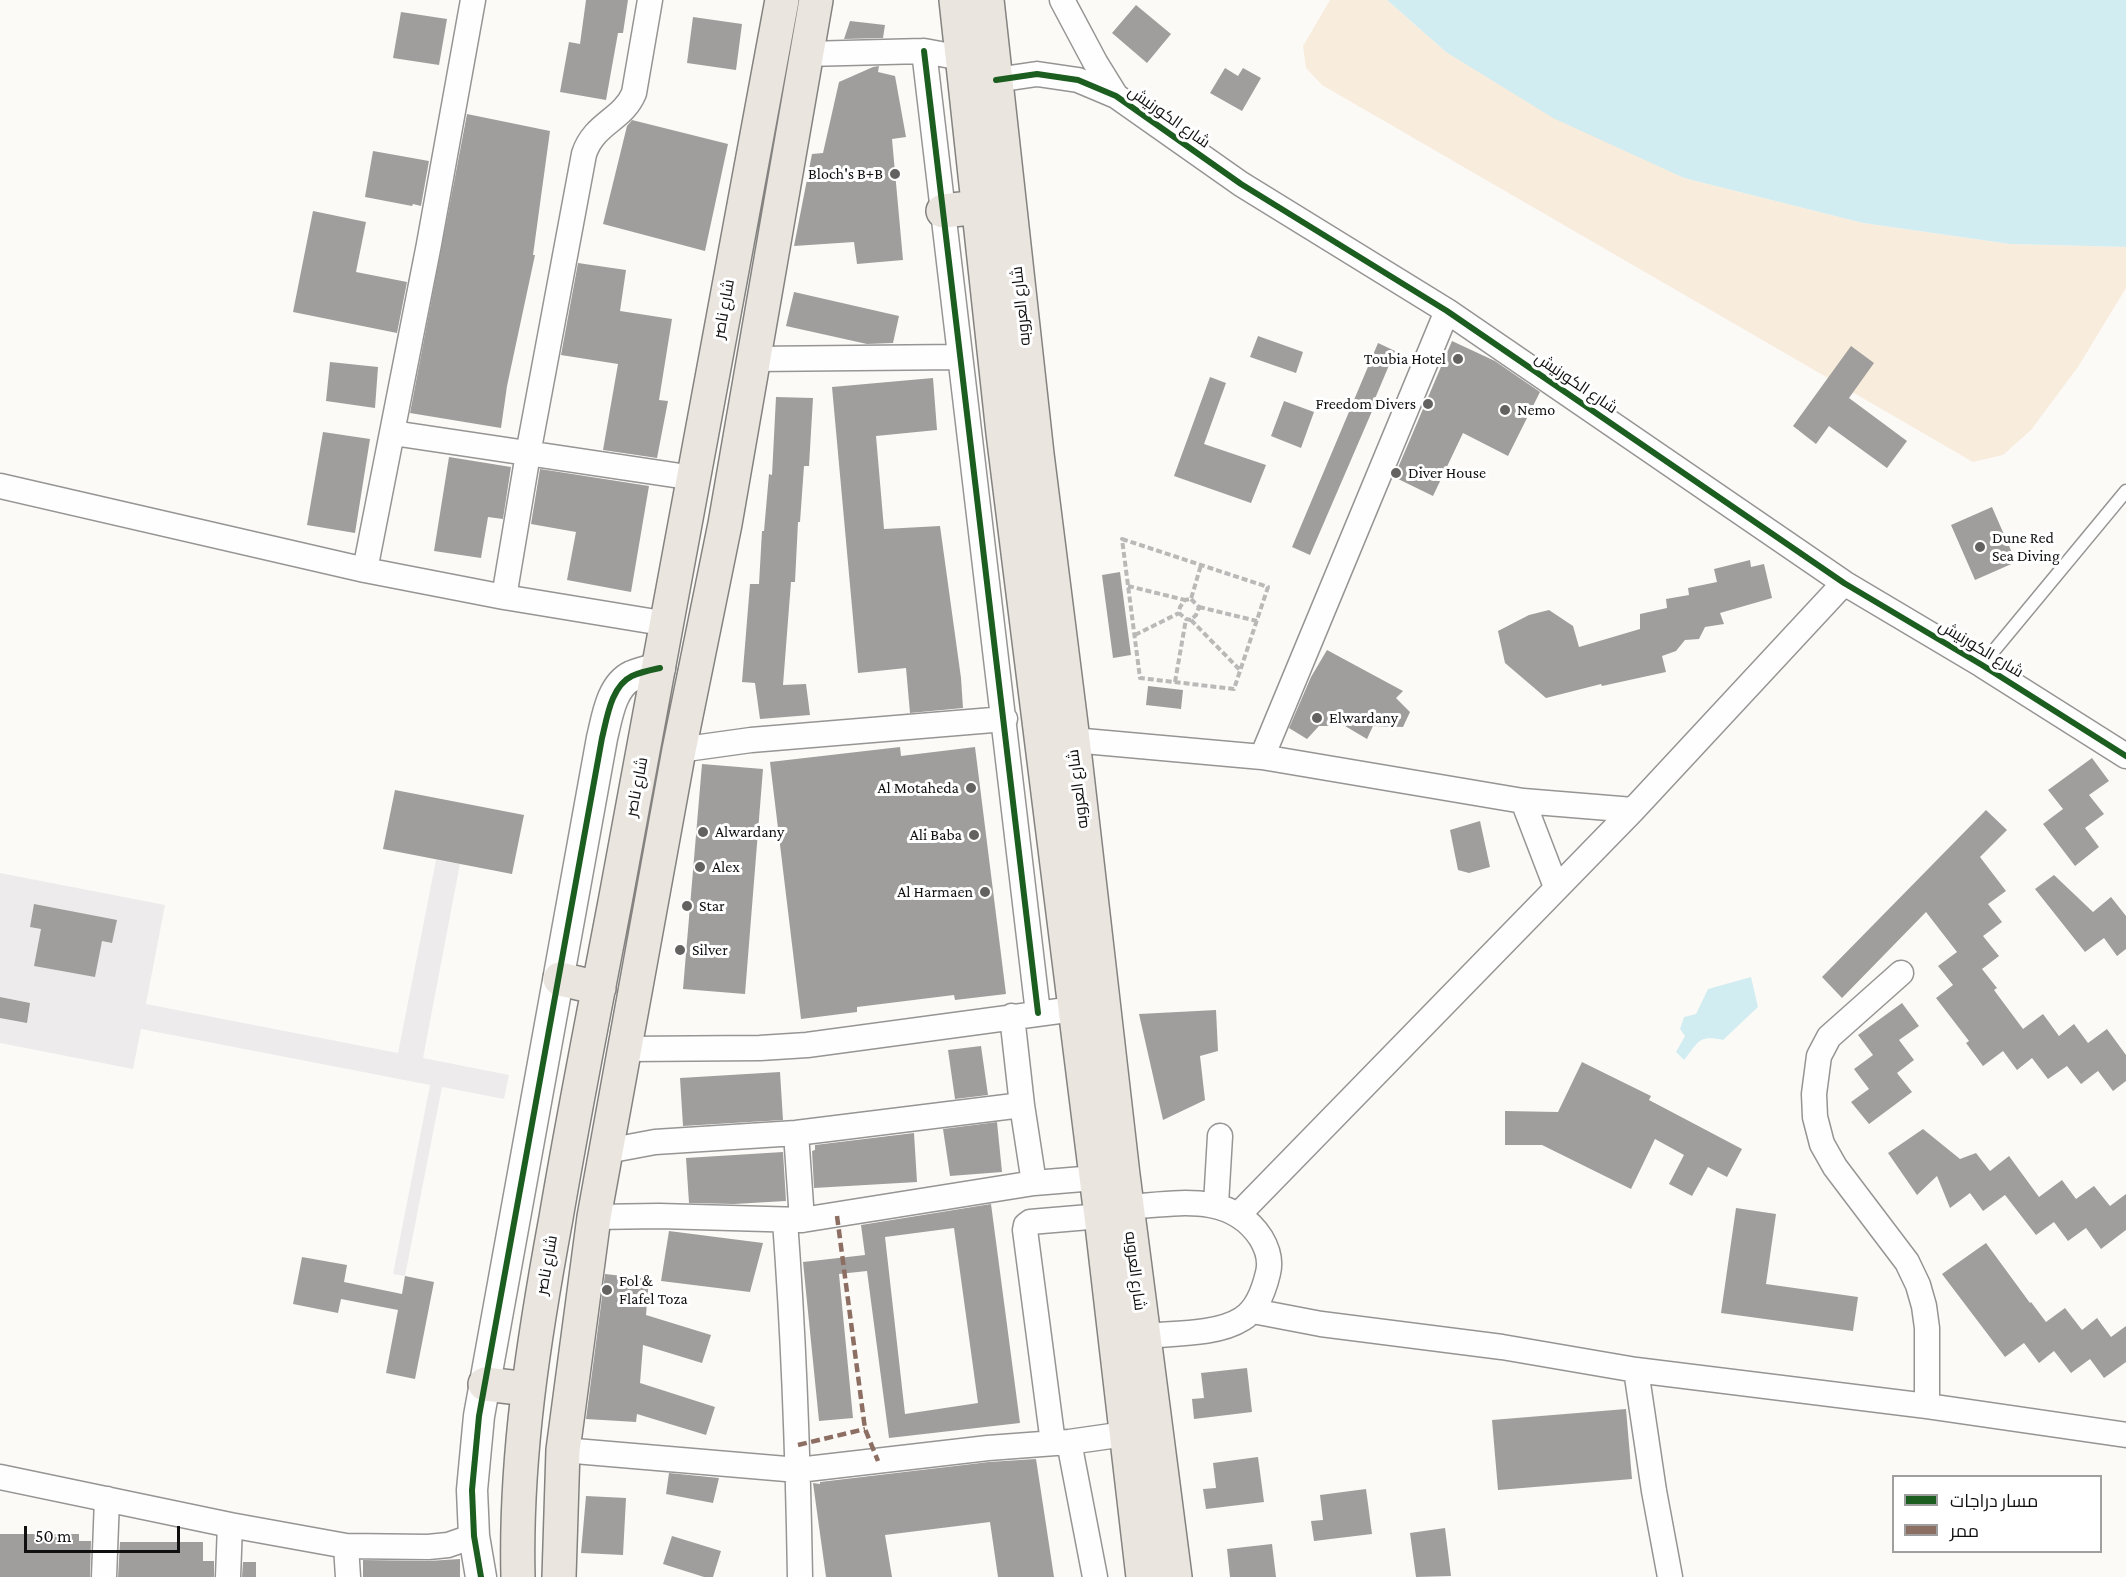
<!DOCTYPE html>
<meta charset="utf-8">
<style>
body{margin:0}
#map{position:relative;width:2126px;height:1577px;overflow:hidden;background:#fcfaf7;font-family:"Crimson Pro",Cairo,serif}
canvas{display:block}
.legend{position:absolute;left:1892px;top:1475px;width:210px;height:78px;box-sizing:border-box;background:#fff;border:2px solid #9f9f9f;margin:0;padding:8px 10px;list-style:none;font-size:18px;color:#101010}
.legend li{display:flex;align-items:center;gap:12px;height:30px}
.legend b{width:30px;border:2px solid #9f9f9f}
.scale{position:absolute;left:24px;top:1526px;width:156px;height:27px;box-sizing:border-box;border:3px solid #101010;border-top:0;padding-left:8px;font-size:18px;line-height:21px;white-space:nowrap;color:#101010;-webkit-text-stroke:4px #fff;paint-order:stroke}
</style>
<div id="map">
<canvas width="2126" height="1577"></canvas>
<ul class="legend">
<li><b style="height:8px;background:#1b5e20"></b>مسار دراجات</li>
<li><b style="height:8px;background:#8d6e63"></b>ممر</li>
</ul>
<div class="scale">50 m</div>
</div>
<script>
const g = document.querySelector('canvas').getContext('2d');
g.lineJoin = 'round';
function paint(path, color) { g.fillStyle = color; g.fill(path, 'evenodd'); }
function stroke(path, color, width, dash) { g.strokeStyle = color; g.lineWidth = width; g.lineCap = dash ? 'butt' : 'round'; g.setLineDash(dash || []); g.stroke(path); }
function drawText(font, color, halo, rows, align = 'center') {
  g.font = font + ' "Crimson Pro",Cairo,serif'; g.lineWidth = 6; g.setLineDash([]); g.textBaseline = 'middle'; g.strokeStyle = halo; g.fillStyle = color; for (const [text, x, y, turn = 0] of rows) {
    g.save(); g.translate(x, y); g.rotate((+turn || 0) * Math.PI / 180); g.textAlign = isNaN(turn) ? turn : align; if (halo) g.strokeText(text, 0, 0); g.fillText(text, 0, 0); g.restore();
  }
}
paint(new Path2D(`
 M436 860 460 864 423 1058 509 1075 504 1099 442 1087 405 1276 393 1274 430 1085 141 1029 133 1069 0 1043V873L165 905 146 1004 398 1053Z`), '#eeebed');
paint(new Path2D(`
 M1330 0H1387L1446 52 1684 178 1863 223 2010 244 2126 247V288L2078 367 2031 430 2003 455 1973 462 1322 85 1306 68 1303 46Z`), '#f8ecdd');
paint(new Path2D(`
 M1387 0H2126V247L2010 244 1863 223 1684 178 1553 118 1446 52Z
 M1751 977 1758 1007 1723 1040C1698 1034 1698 1043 1684 1060L1676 1052 1685 1036 1680 1029 1684 1017 1696 1014 1708 989Z`), '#d2edf1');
paint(new Path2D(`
 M586 0H628L623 33H618L606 100 560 92 569 42 580 44Z
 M1136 5 1171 34 1147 63 1112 33Z
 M401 12 447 19 439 65 393 58Z
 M693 17 742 24 736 70 687 63Z
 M850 21 885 25 883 38 844 39Z
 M879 66 878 72 895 76 906 137 892 139 903 260 857 264 854 242 794 246 812 154 823 153 839 82 873 67Z
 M1225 68 1238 76 1243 68 1261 78 1242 111 1210 93Z
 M467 114 550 131 533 255H535L507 386 501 428 410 413Z
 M632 120 728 144 705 251 603 224 627 126Z
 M373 151 429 161 421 206 413 204 412 206 365 197Z
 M313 211 366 222 356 272 407 282 397 333 293 312Z
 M578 263 626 270 620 311 672 319 659 400 668 401 657 458 603 450 618 364 561 355Z
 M794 292 899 316 893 343 867 344 786 326Z
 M1258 336 1303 352 1296 373 1250 357Z
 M1452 341 1495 361 1540 392 1508 456 1463 433 1433 496 1394 477Z
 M1378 343 1395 351 1374 401 1376 402 1310 555 1292 547Z
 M1851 346 1874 363 1849 398 1907 441 1887 468 1829 426 1816 444 1793 426Z
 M330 362 378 367 375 408 326 401Z
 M1210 377 1226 383 1204 444 1266 465 1251 503 1174 476Z
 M933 378 937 430 876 436 884 529 940 526 961 678 963 708 910 713 906 668 858 673 832 387Z
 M776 397 813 398 809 466H804L800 522H798L795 582H791L783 685 806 684 810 715 760 719 755 683 742 682 750 584H759L762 531H764L769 474 772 475Z
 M1284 401 1314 412 1301 448 1271 436Z
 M323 432 370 439 355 533 307 525Z
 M449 457 511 467 503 519 488 517 481 558 434 551Z
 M540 469 649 486 631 592 567 580 576 532 531 524Z
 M1992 507 2016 562 1975 580 1951 525Z
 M1750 560 1751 567 1764 564 1772 598 1720 613 1724 624 1705 627 1699 639 1685 640 1676 651 1662 656 1666 672 1602 686 1601 684 1546 698 1505 663 1498 631 1529 615 1549 610 1573 626 1579 647 1640 629V614L1667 608 1666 599 1689 595 1688 588 1717 582 1714 569Z
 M1120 572 1131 655 1113 658 1102 575Z
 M1327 650 1403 691 1396 698 1410 712 1403 727 1373 726 1367 739 1345 726H1319L1307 739 1289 728 1311 677Z
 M1148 686 1183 690 1181 709 1146 705Z
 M900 747 901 756 975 747 1006 994 955 1000 954 995 857 1007V1012L801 1019 770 762Z
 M2092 758 2109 781 2089 795 2104 814 2085 828 2099 847 2075 866 2043 824 2063 809 2048 790Z
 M702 764 763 769 745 994 683 989Z
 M395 790 524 815 512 874 383 849Z
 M1986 810 2007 830 1980 857 2006 891 1988 904 2002 922 1983 936 1999 956 1982 969 1997 988 1994 990 2023 1029 2043 1014 2059 1036 2074 1024 2088 1043 2107 1029 2126 1055V1081L2113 1091 2098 1071 2081 1084 2067 1066 2048 1079 2032 1058 2017 1070 2003 1051 1983 1066 1966 1043 1969 1041 1936 998 1953 985 1938 966 1957 952 1926 912 1842 998 1822 977Z
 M1480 821 1490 867 1469 873 1458 870 1450 830Z
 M2054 875 2093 912 2111 897 2126 916V949L2117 956 2104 938 2085 952 2035 889Z
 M34 904 117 920 112 943 102 941 95 977 34 966 41 929 30 927Z
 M0 997 30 1003 27 1023 0 1018Z
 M1902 1003 1919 1026 1899 1040 1914 1060 1897 1073 1912 1092 1869 1124 1851 1102 1869 1089 1854 1069 1873 1055 1858 1035Z
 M1216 1010 1218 1051 1200 1056 1205 1100 1163 1120 1139 1014Z
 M981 1046 988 1095 955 1099 948 1050Z
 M1582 1062 1651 1096 1649 1100 1742 1149 1727 1177 1708 1167 1692 1196 1669 1184 1684 1155 1655 1139 1631 1189 1542 1145H1505V1111L1558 1112Z
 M780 1072 783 1120 683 1126 680 1078Z
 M997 1122 1002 1172 950 1176 943 1129Z
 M1923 1129 1960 1159 1976 1153 1990 1171 2009 1156 2039 1197 2062 1180 2076 1199 2094 1186 2110 1206 2126 1194V1230L2101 1249 2086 1228 2068 1241 2054 1222 2036 1235 2005 1195 1983 1211 1970 1193 1950 1208 1937 1176 1917 1195 1888 1153Z
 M914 1133 917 1182 814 1188 812 1151 815 1150V1145Z
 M783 1152 786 1201 734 1204 689 1203 686 1158Z
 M991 1204 1020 1423 889 1438 867 1271 839 1274 853 1418 819 1421 803 1262 865 1255 861 1225ZM954 1228 978 1403 905 1414 885 1237Z
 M1736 1208 1776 1214 1766 1284 1858 1297 1853 1331 1721 1313Z
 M669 1231 763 1243 750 1292 661 1281Z
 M1986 1243 2030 1303 2031 1302 2046 1322 2065 1308 2082 1330 2097 1318 2111 1337 2126 1326V1362L2104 1378 2090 1359 2071 1373 2054 1351 2039 1363 2024 1343 2005 1357 1942 1274Z
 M302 1257 347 1265 344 1282 402 1294 405 1276 434 1282 415 1379 386 1373 398 1310 341 1299 338 1313 293 1304Z
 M605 1274 649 1279 646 1315 711 1335 702 1363 643 1345 640 1383 715 1407 706 1435 637 1414 636 1422 586 1419Z
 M1247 1368 1252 1412 1194 1419 1192 1399 1204 1398 1201 1373Z
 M1626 1409 1632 1479 1498 1490 1492 1420Z
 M1258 1457 1264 1502 1206 1509 1203 1489 1216 1488 1213 1463Z
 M1036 1459 1054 1577H998L990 1522 885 1535 892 1577H826L813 1483 820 1484V1482L989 1462Z
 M669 1473 719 1478 713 1503 666 1494Z
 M1366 1489 1372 1534 1314 1541 1311 1521 1323 1520 1320 1495Z
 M586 1496 626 1498 623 1555 581 1553Z
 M1445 1528 1451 1576 1416 1577 1410 1533Z
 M0 1534H79V1541H91L90 1577H0Z
 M672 1536 721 1551 713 1577H704L663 1564Z
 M120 1542H203V1561H214V1577H118Z
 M1272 1544 1276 1577H1230L1227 1549Z
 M460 1559V1577H363V1560L428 1561Z
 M243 1562H256V1577H242Z`), '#a09e9c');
const service = new Path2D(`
 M1982 665 2126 491`);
const minor = new Path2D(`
 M1062 0 1095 62 1116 96
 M924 51 1038 1013
 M806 54 924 51 962 58
 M996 80 1037 74 1078 80 1116 96 1241 184 1447 311 1844 583 1982 665 2126 756
 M753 359 960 357
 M393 433 694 478
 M0 486 365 570 504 597 668 624
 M365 570 429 244 473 0
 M504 597 528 454 584 154C594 123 623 120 634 93L650 0
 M1073 740 1262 757 1523 801 1633 810
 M679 750 751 740 1005 719
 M1262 757 1447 311
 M1523 801 1556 887
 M1901 973 1829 1037 1819 1056 1814 1094 1815 1117 1822 1144 1835 1167 1907 1262 1918 1285 1924 1306 1927 1328V1406
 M1012 1016 1022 1105 1034 1183
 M626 1049 760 1048 807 1045 1074 1009
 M796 1133 802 1220
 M607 1151 655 1142 796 1133 1022 1105
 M1216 1204 1220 1136
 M1127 1207C1175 1204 1231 1191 1261 1238 1267 1248 1271 1261 1268 1273 1264 1290 1257 1310 1242 1319 1217 1335 1173 1333 1143 1336
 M1239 1214 1633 810 1844 583
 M594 1217 659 1216 802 1220 1034 1183 1095 1178
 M785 1221C794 1340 798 1458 800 1577
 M1253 1311 1321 1324 1502 1347 1636 1370 1927 1406 2126 1435
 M1636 1370 1654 1491 1670 1577
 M1069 1442 1095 1577
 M1053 1443 1025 1230 1026 1225 1030 1222 1101 1216
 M563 1450 798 1470 988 1448 1069 1442 1125 1434
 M0 1477 230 1525 346 1546 428 1547 448 1545 474 1536
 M346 1546 348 1577
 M104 1577 107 1499
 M228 1577 230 1525`);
const tertiary = new Path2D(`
 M481 1577 474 1536 472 1490 479 1416 602 738C607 718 611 686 632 676 641 672 651 670 660 668`);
const primary = new Path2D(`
 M956 0 1003 433 1101 1216 1143 1577
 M987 0 1037 454 1073 740 1123 1175 1175 1577
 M943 211 979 207
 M560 979 599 988
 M485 1384 528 1389
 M518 1577C515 1456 534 1337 556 1218 574 1112 595 1007 615 902 672 601 725 300 782 0
 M559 1577 563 1450 594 1217 679 750 725 524 816 0`);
stroke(service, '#969594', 15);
stroke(minor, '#969594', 27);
stroke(tertiary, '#969594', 33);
stroke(primary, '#848381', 36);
stroke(new Path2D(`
 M1122 539 1268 587 1234 689 1140 678Z
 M1128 586 1185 600
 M1191 599 1199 607 1196 615 1191 620 1186 619 1179 613 1180 607 1185 600 1191 599 1201 565
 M1199 607 1257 621
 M1191 620 1240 670
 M1135 635 1179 613
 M1175 682 1186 619`), '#b9b9b8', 4, [6, 3]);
stroke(service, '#fffefe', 12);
stroke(minor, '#fffefe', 24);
stroke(tertiary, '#fffefe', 30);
stroke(primary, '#eae5de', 33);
stroke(new Path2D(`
 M837 1216 865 1429 878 1461
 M798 1445 865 1429`), '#8d6e63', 4.5, [9, 4.5]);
stroke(new Path2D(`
 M924 51 1038 1013
 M996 80 1037 74 1078 80 1116 96 1241 184 1447 311 1844 583 1982 665 2126 756
 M481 1577 474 1536 472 1490 479 1416 602 738C607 718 611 686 632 676 641 672 651 670 660 668`), '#1b5e20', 6);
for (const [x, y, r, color] of [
 [895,174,6,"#636261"],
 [1458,359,6,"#636261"],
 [1428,404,6,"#636261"],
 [1505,410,6,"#636261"],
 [1396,473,6,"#636261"],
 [1980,547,6,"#636261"],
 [1317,718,6,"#636261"],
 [971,788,6,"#636261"],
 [703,832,6,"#636261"],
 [974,835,6,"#636261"],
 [700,867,6,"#636261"],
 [985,892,6,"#636261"],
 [687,906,6,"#636261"],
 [680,950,6,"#636261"],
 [607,1290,6,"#636261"]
]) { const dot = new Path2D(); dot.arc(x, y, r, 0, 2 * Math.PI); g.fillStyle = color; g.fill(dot); stroke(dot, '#fff', 2); }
drawText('16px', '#101010', '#fff', [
 ["شارع الكورنيش",1169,117,35],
 ["شارع العروبه",1021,306,-96],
 ["شارع ناصر",724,309,-80],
 ["شارع الكورنيش",1576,383,34],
 ["شارع الكورنيش",1981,649,31],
 ["شارع ناصر",637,787,-79],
 ["شارع العروبه",1078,789,-97],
 ["شارع ناصر",547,1265,-80],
 ["شارع العروبه",1135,1271,83]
]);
drawText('16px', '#101010', '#fff', [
 ["Bloch's B+B",883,174,"right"],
 ["Toubia Hotel",1446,359,"right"],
 ["Freedom Divers",1416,404,"right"],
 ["Nemo",1517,410],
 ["Diver House",1408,473],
 ["Dune Red",1992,538],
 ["Sea Diving",1992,556],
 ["Elwardany",1329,718],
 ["Al Motaheda",959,788,"right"],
 ["Alwardany",715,832],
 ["Ali Baba",962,835,"right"],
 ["Alex",712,867],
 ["Al Harmaen",973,892,"right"],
 ["Star",699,906],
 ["Silver",692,950],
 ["Fol &",619,1281],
 ["Flafel Toza",619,1299]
], 'left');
</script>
